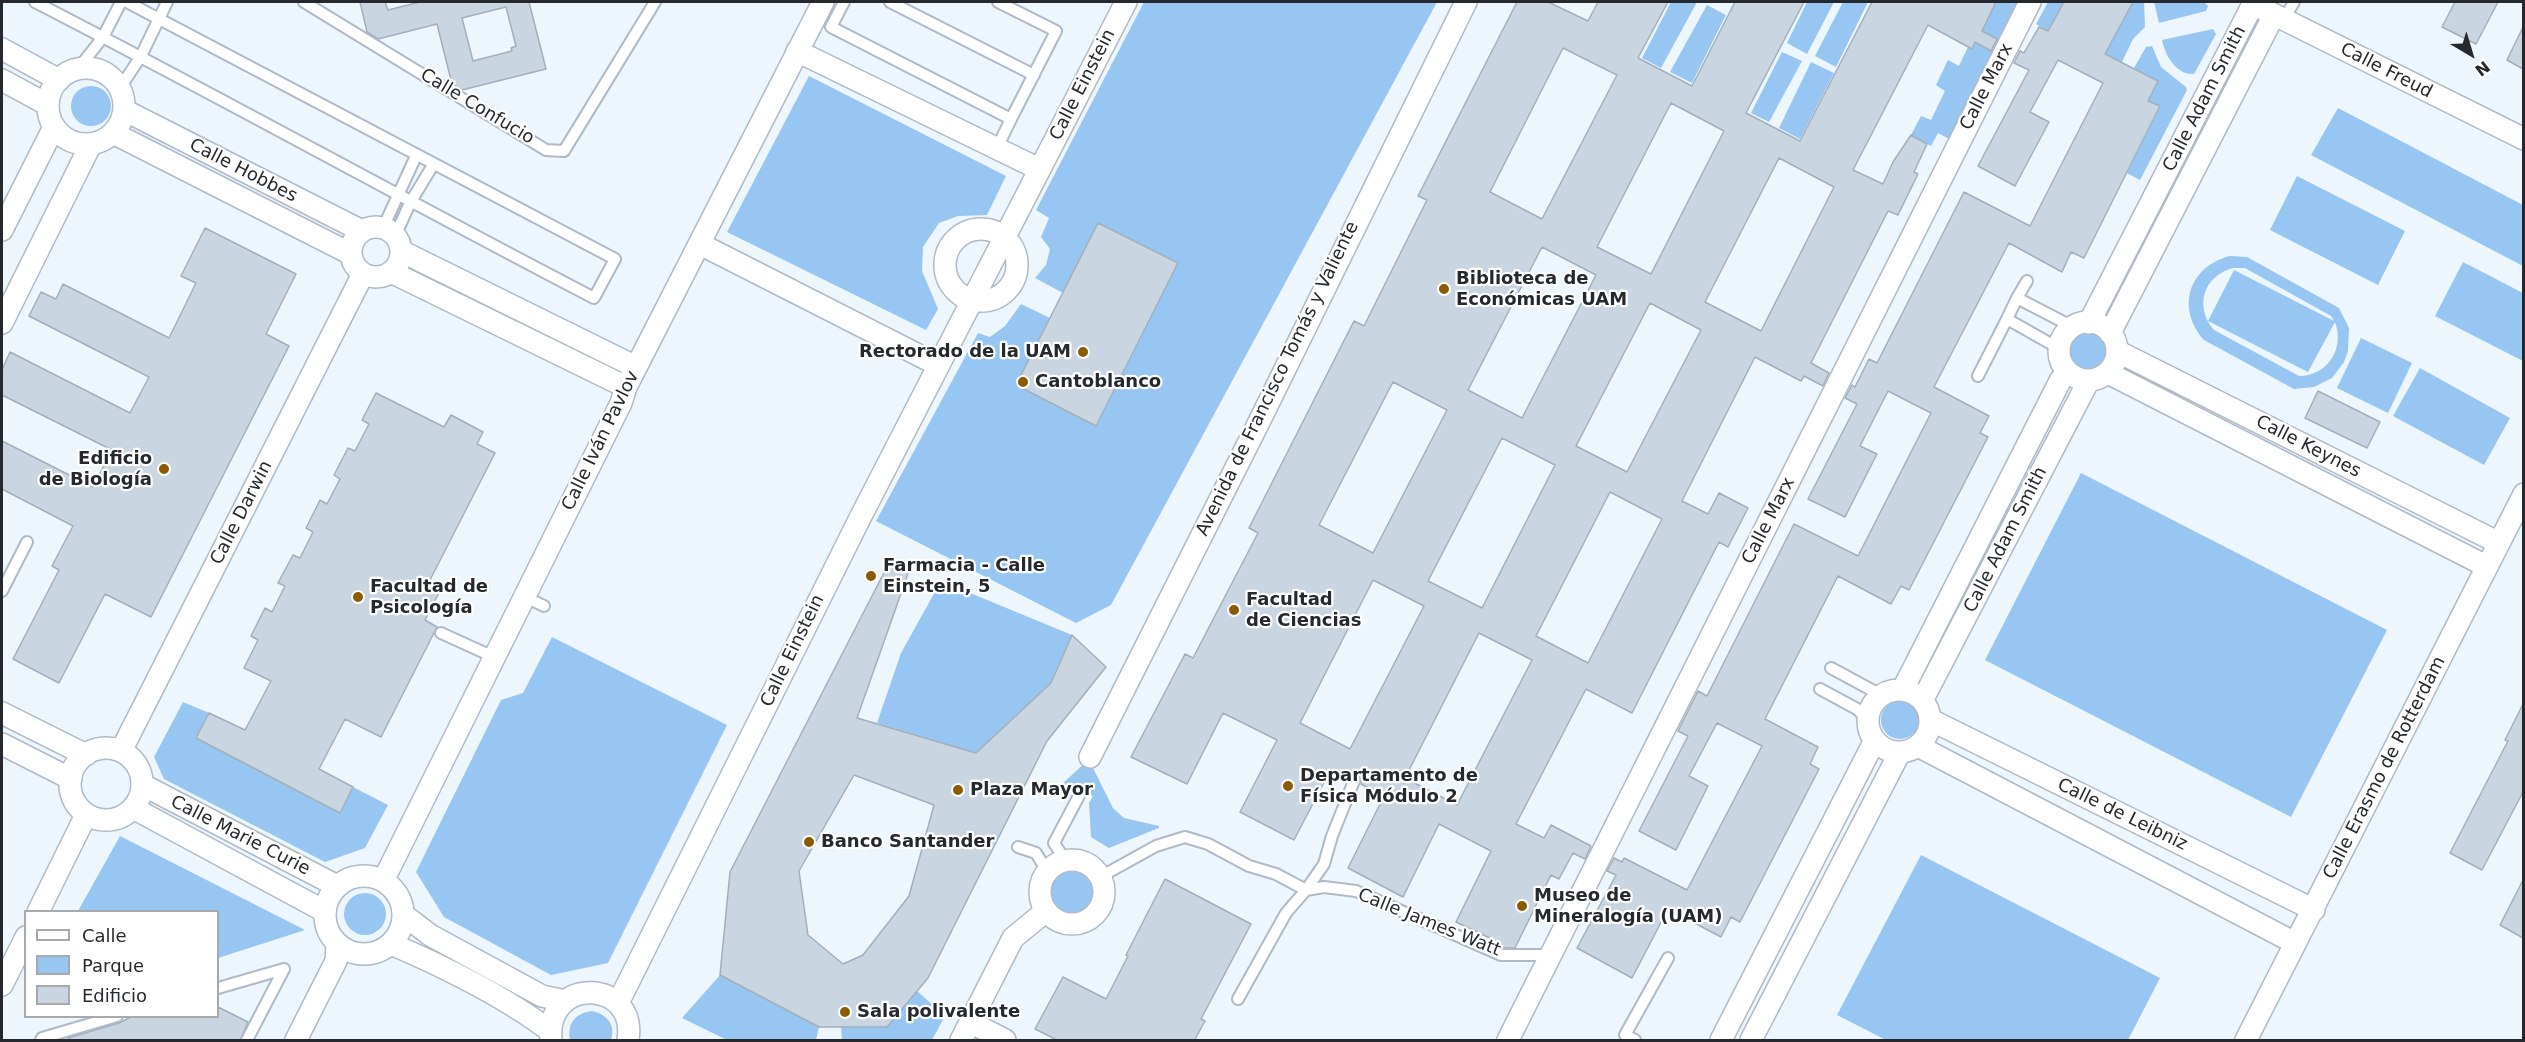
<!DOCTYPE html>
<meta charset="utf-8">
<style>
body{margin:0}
#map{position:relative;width:2525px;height:1042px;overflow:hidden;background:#edf5fd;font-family:"DejaVu Sans",sans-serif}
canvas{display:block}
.frame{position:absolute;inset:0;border:3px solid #25292e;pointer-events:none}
.legend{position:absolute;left:24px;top:910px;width:195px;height:108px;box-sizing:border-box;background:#fff;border:2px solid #a8a9ab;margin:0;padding:8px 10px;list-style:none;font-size:18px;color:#25292e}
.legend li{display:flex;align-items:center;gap:12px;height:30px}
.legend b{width:30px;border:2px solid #a8a9ab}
.north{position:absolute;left:2441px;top:24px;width:60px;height:60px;-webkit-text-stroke:4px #fff;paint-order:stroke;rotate:142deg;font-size:16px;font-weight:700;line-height:24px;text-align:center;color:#25292e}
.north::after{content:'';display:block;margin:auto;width:21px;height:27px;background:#25292e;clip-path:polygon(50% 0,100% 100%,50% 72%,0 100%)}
</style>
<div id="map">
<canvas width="2525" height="1042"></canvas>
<div class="frame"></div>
<ul class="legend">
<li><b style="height:8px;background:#fff"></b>Calle</li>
<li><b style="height:16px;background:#97c6f3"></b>Parque</li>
<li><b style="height:16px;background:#c9d6e2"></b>Edificio</li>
</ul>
<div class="north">N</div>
</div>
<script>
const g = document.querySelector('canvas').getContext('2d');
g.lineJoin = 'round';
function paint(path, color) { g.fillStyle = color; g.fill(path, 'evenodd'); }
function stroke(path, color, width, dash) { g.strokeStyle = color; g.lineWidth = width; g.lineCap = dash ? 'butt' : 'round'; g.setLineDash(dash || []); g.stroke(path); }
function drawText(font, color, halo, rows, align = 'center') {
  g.font = font + ' "DejaVu Sans",sans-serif'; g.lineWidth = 4.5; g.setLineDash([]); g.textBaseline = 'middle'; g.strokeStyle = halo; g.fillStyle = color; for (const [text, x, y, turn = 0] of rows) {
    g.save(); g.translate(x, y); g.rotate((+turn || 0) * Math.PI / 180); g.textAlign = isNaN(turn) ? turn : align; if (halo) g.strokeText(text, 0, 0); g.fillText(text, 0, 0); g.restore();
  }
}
paint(new Path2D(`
 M1144 2H1437L1111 605 1076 623 876 521 978 333 990 337 1005 326 1021 304 1050 318 1016 385 1097 425 1178 263 1098 223 1063 293 1035 278 1046 265 1050 249 1041 237 1049 218 1036 210Z
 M1671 2H1697L1661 68 1642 58Z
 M1807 2H1834L1807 54 1787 43Z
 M1843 2H1868L1836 67 1815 56Z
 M1996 2H2019L1949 139 1938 133 1931 146 1911 135 1921 116 1931 120 1945 91 1936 85 1948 60 1959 66 1968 47 1972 49Z
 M2048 2H2064L2048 31 2036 24Z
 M2133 2H2144L2145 27 2133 39 2122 62 2105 54Z
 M2154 2H2204L2208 6 2206 11 2159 23Z
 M1707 5 1726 15 1692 83 1670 72Z
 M2213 29 2216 34 2194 74C2176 75 2165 55 2162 40Z
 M2152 46 2161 67 2186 87 2187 90 2140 180 2127 173 2160 107 2148 101 2158 81 2134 68 2146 47Z
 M1782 52 1802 61 1769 122 1751 113Z
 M1811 62 1834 73 1800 139 1779 128Z
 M809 76 1006 176 987 215 958 216 939 223 923 247 922 271 938 309 926 330 727 232Z
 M71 106a20 20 0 1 1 40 0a20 20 0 1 1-40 0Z
 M2338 108 2523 205V266L2311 155Z
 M2297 176 2405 231 2378 285 2270 230Z
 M2230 256 2247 257 2339 308 2349 328 2348 351 2344 362 2332 378 2314 387 2294 389 2204 340C2176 308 2188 267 2230 256ZM2233 268H2245L2331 316 2334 321 2234 270 2208 321 2308 372 2335 322C2345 348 2328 376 2299 376L2214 330C2194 307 2203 276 2233 268Z
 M2463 262 2523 293V361L2435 316Z
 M2070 351a18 18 0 1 1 36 0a18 18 0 1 1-36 0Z
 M2361 338 2412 363 2388 413 2337 388Z
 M2420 368 2510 418 2484 465 2393 416Z
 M2081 473 2387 630 2291 817 1985 660Z
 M941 581 1072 635 1051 683 976 753 877 723 901 653Z
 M552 637 727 725 608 963 551 975 444 917 416 872 501 700 523 693Z
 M1881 720a19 19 0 1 1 38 0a19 19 0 1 1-38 0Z
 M183 702 209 713 196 738 340 812 353 787 388 805 365 848 325 862 164 779 154 757Z
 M1087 761 1091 764 1113 808 1124 818 1159 826V828L1109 848 1091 837 1089 803 1093 796 1074 786 1071 791 1060 786Z
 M120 836 305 930 218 958V912L78 911Z
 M1921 855 2160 978 2128 1040H1886L1837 1015Z
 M1048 891a23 23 0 1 1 46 0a23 23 0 1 1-46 0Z
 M344 914a21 21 0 1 1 42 0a21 21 0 1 1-42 0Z
 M720 975 819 1027 816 1040H727L682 1018Z
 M917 991 945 1016 932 1040H842L841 1027 887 1026Z
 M592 1011C607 1014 616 1025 611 1040H570C567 1024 575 1013 592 1011Z`), '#97c6f3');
const building = new Path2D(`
 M360 2H385L388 10 420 2H529L546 69 462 90 452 84 437 24 378 39 367 32ZM506 7 516 46 511 48 512 51 473 61 462 18Z
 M1517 2H1548L1588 21 1598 2H1668L1638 58 1692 86 1735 2H1804L1746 113 1800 141 1872 2H1996L1982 31 1997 39 1991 51 1975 42 1972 49 1928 25 1853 170 1883 184 1893 162 1911 135 1927 144 1914 172 1918 174 1898 215 1888 211 1811 363 1829 373 1823 386 1804 376 1801 381 1755 357 1682 501 1708 514 1719 493 1748 508 1728 547 1719 542 1632 713 1586 689 1516 824 1544 838 1551 825 1591 846 1585 859 1573 853 1559 879 1551 875 1515 948H1503L1491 942 1492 939 1456 922 1491 851 1439 824 1403 897 1348 868 1384 796 1361 784V779L1357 774H1352L1348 777 1331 769 1294 840 1240 812 1277 740 1223 713 1187 784 1131 757 1185 654 1193 658 1258 533 1249 528 1354 321 1364 326 1427 200 1418 196ZM1563 48 1617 75 1542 219 1490 192ZM1671 103 1724 131 1651 274 1597 247ZM1779 158 1834 187 1761 331 1705 302ZM1542 247 1596 275 1522 418 1468 390ZM1650 303 1701 330 1627 472 1576 446ZM1393 382 1447 410 1373 553 1319 525ZM1502 438 1555 465 1482 608 1428 581ZM1610 492 1662 519 1588 663 1536 636ZM1373 580 1424 606 1350 749 1300 723ZM1479 633 1532 660 1457 805 1405 778Z
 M2064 2H2133L2105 54 2158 81 2148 101 2160 106 2084 258 2071 252 2062 272 2009 243 1934 387 1989 416 1980 433 1988 437 1909 590 1901 586 1891 604 1838 576 1765 719 1818 747 1810 764 1819 769 1740 922 1731 917 1721 937 1668 909 1632 978 1577 948 1616 875 1607 871 1614 858 1622 862 1624 858 1687 890 1762 746 1717 723 1689 776 1708 786 1676 850 1639 831 1688 736 1678 731 1698 691 1707 696 1794 524 1858 556 1931 413 1888 391 1860 446 1877 454 1845 517 1808 499 1857 404 1845 398 1852 385 1855 387 1869 359 1877 363 1964 192 2030 226 2103 83 2058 60 2030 112 2049 122 2015 186 1978 166 2029 70 2014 63 2020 51 2024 53 2039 27 2048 31Z
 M2455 2H2498L2476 44 2442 27Z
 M2523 27V69L2507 60Z
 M1098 223 1178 263 1096 426 1016 385Z
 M205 228 296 274 266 334 289 346 151 617 105 594 59 683 13 659 59 570 52 566 73 526 2 489V441L93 487 112 450 2 395V370L10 352 130 413 149 377 29 316 41 292 56 299 63 284 169 338 196 283 181 276Z
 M2318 391 2380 422 2367 448 2305 418Z
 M376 393 444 427 451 415 483 432 477 444 495 453 430 580 442 587 425 620 437 627 381 737 345 719 319 769 353 787 340 813 196 738 209 713 245 730 271 681 244 668 258 640 251 636 265 608 272 612 285 586 278 583 293 555 300 558 313 532 306 528 320 500 327 504 340 479 334 475 348 448 355 451 369 424 362 420Z
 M891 559 910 568 857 718 976 753 1051 683 1072 635 1106 667 1047 741 928 978 887 1027H819L720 975 730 872ZM854 775 934 805 909 896 863 955 843 964 808 935 799 871Z
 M2523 704V792L2482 870 2450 853 2508 741 2505 740Z
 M1165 879 1251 924 1201 1019 1205 1021 1194 1041H1059L1035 1029 1063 977 1106 999 1128 956 1126 955Z
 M2523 880V938L2500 925Z
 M218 1007 248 1022 240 1041H68V1038L119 1023 131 1017H218Z`);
paint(building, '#c9d6e2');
stroke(building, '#a2afbb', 1.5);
const lane = new Path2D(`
 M35 2C222 98 407 201 594 298L615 259 127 2
 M304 2 546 150 564 151 655 2
 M844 2 831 27 1011 119 1056 31 998 2
 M890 2 1034 75
 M2284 19 2294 2
 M78 69 103 37 121 2
 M120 88 141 56 167 2
 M996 150 1011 119
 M383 228 416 156
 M395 236 410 203 433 165
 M2017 298 2027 281
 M2060 349 2007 319 2017 298 2073 327
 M1978 376 2007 319
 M2 591 27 542
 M525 597 544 606
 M441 633 496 658
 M1831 668 1881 695
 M1820 689 1857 709 1868 720
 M1018 847 1036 853 1047 871
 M1065 860 1054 843 1082 790
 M1100 877 1156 846 1185 837 1208 844 1249 866 1276 874 1306 890 1324 887 1356 891 1501 955H1552
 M218 988 284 969 247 1040
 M1238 999 1286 913 1306 890 1324 864 1332 836 1354 781
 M41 1040 42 1038 117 1016
 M1635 1040 1625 1035 1668 958`);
const street = new Path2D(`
 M2261 8 2524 139
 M2 49 59 80
 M797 51 1039 169
 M48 106a38 38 0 1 1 76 0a38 38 0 1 1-76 0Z
 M2 80 48 105
 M124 110 362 231
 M113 133 351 254
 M351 252a25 25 0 1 1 50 0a25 25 0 1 1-50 0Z
 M945 265a36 36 0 1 1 72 0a36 36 0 1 1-72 0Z
 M2 230 54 127
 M700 244 938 365
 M401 251 636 367
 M391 272 626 387
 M2059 351a29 29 0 1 1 58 0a29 29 0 1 1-58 0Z
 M2 323 91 144
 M2089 323 2253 4
 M2110 333 2274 15
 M2117 351 2499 543
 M2108 373 2486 566
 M1903 689 2060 381 2067 371
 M1868 721a31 31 0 1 1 62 0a31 31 0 1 1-62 0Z
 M1923 699 2089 380
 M2 713 86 755
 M1931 720 2314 910
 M2 744 71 779
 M1918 746 2295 943
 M70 784a36 36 0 1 1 72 0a36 36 0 1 1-72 0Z
 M121 751 363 274
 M1090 757 1259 422 1466 2
 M143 785 337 886
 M133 808 324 911
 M1040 892a32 32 0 1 1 64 0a32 32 0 1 1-64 0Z
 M325 915a39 39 0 1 1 78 0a39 39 0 1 1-78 0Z
 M383 881 621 403 626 387 823 2
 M38 912 86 815
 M404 915 430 935 542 996 565 1001
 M391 944C441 965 507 998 550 1031
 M2 985 26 937
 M618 1003 861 516 1126 2
 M970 1022 1005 1040
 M296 1040 336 961 337 945
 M551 1040C545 975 638 979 628 1040
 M961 1040 1013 938 1046 911
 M1508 1040 2030 2
 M1721 1040 1874 742
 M1751 1040 1900 752
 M2246 1040 2524 494`);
stroke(lane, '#aebac7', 14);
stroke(street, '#aebac7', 24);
stroke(lane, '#fff', 10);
stroke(street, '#fff', 21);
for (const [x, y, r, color] of [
 [1444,289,6,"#8a5b00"],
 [1083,352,6,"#8a5b00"],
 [1023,382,6,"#8a5b00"],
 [164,469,6,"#8a5b00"],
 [871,576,6,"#8a5b00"],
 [358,597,6,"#8a5b00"],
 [1234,610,6,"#8a5b00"],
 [1288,786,6,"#8a5b00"],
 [958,790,6,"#8a5b00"],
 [809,842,6,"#8a5b00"],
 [1522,906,6,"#8a5b00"],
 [845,1012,6,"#8a5b00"]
]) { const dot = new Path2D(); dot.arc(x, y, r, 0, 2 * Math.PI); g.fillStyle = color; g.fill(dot); stroke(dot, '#fff', 2); }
drawText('18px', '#25292e', '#fff', [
 ["Calle Freud",2386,71,27],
 ["Calle Einstein",1083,85,-63],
 ["Calle Marx",1987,87,-63],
 ["Calle Adam Smith",2205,99,-63],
 ["Calle Confucio",477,107,31],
 ["Calle Hobbes",243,171,27],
 ["Avenida de Francisco Tomás y Valiente",1278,379,-64],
 ["Calle Iván Pavlov",601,441,-64],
 ["Calle Keynes",2308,447,27],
 ["Calle Darwin",242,513,-63],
 ["Calle Marx",1769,521,-63],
 ["Calle Adam Smith",2006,540,-63],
 ["Calle Einstein",793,651,-64],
 ["Calle Erasmo de Rotterdam",2385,768,-63],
 ["Calle de Leibniz",2122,815,26],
 ["Calle Marie Curie",240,836,27],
 ["Calle James Watt",1429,923,22]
]);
drawText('bold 18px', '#25292e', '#fff', [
 ["Biblioteca de",1456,279],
 ["Económicas UAM",1456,300],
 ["Rectorado de la UAM",1071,352,"right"],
 ["Cantoblanco",1035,382],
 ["Edificio",152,459,"right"],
 ["de Biología",152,480,"right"],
 ["Farmacia - Calle",883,566],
 ["Einstein, 5",883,587],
 ["Facultad de",370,587],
 ["Psicología",370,608],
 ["Facultad",1246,600],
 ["de Ciencias",1246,621],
 ["Departamento de",1300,776],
 ["Física Módulo 2",1300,797],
 ["Plaza Mayor",970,790],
 ["Banco Santander",821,842],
 ["Museo de",1534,896],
 ["Mineralogía (UAM)",1534,917],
 ["Sala polivalente",857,1012]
], 'left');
</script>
